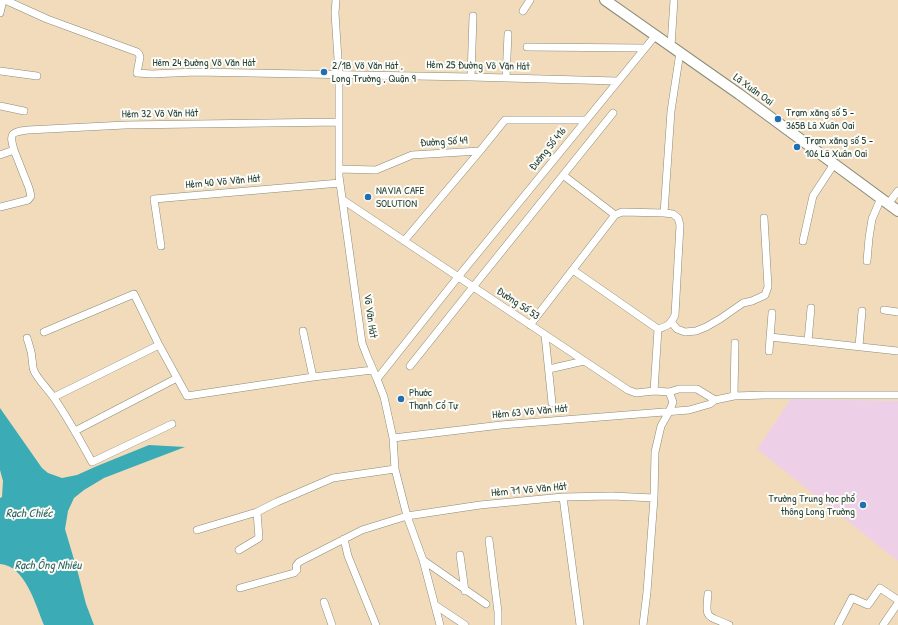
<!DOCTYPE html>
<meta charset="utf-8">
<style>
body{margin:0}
canvas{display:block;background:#f1dbbb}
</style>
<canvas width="898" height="625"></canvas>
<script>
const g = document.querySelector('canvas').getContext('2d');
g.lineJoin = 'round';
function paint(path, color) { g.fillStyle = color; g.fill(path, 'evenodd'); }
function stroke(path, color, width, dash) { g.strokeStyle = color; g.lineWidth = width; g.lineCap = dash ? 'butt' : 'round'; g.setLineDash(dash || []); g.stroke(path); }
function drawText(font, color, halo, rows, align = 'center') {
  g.font = font + ' "Patrick Hand",sans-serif'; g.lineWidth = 4; g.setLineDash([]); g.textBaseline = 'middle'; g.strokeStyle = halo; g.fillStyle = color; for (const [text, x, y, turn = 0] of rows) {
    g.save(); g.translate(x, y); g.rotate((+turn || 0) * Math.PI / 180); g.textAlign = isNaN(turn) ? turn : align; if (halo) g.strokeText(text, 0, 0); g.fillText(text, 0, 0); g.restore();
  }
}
paint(new Path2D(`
 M791 399 898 401V561L757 449Z`), '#edd0e8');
paint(new Path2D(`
 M0 408 42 468 48 473 62 478 77 475 97 466 149 445 185 447 143 463 104 478 84 490 74 498 68 511 65 529 78 573 86 604 94 625H44C36 606 25 565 0 564V498L2 497 3 481 0 470Z`), '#3bacb5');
const minor = new Path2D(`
 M5 0 47 19 137 52 139 54 140 57 137 73 152 74 195 72 471 77 617 81
 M336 0 335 13 339 75V176L362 343 367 356 377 379 384 397 393 438 395 469 407 516 423 560 440 625
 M523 11 530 0
 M0 13 3 0
 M671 46 674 0
 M527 47 644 48
 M0 71 37 76
 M471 77 473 16
 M506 78 508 34
 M0 106 24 111
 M0 155 14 150C9 133 11 132 28 130L125 125 339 122
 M339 169 376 170 412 155 480 151 505 120H586
 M563 175 615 215
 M343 200 628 390 636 393 654 391 669 392 673 402 669 412 661 426 655 452 654 498 647 592 643 625
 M888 204 898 191
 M0 207 28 200 31 196 29 188 14 150
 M664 213 671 111 680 52
 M404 241 480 151
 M803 241 813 196 834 164
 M161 246 154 199 340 183
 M867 261 869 238 872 219 881 198
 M884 310 898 312
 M672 323 677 329 685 332 696 331 706 327 720 319 743 303 752 301 765 295 768 287 764 218
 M530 325 615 215 622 212 664 213 673 214 678 218 680 225 675 315C671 324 668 326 658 329L573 270
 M303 331 313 377
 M44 332 134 294 159 345 187 396 313 377 373 370
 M545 335 552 403
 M770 337 898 351
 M27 338C29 345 32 352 32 359 33 363 32 366 34 371 39 381 48 389 54 398 68 418 80 440 92 462L172 424
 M808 341 811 308
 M859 346 862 311
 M769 351 772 313
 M410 366 473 287 613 113
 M549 369 584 361
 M377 379 458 277 655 36
 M654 391 658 329
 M669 392 679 389H697L715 400 734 396 765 395H898
 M734 396 735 343
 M54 397 159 345
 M75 431 177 378
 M393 438 501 425 689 410 710 404 715 400
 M563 497 580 625
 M197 530 257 512
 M344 539 348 556 376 625
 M489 540 498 612V625
 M239 550 259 538 257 512 277 502 333 478 395 469
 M460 555 465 591
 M423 560 486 604
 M240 588 294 573 297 570 296 566 299 562 362 530 407 516 480 505 563 497 612 496 654 498
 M708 594C705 620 707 615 729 625
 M324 602 332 625
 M435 605 465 625
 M838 625 852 598 868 605 880 588 898 600
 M883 625 898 603`);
const secondary = new Path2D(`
 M605 0 739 94 898 211`);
stroke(minor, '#888c78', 8);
stroke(secondary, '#888c78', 12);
stroke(minor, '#fff', 7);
stroke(secondary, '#fff', 10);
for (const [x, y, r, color] of [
 [324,72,4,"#1f6fb2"],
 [778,119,4,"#1f6fb2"],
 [797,147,4,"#1f6fb2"],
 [368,197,4,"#1f6fb2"],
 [401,399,4,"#1f6fb2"],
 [863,505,4,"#1f6fb2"]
]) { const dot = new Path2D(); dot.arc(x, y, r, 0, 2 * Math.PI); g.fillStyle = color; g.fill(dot); stroke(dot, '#fdfcf7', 1.5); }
drawText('11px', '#1f3d34', '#fdfcf7', [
 ["Hẻm 24 Đường Võ Văn Hát",204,63],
 ["Hẻm 25 Đường Võ Văn Hát",478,66,1],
 ["Lã Xuân Oai",753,90,36],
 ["Hẻm 32 Võ Văn Hát",160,114,-1],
 ["Đường Số 49",444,142,-3],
 ["Đường Số 416",548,149,-51],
 ["Hẻm 40 Võ Văn Hát",223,182,-5],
 ["Đường Số 53",518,304,34],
 ["Võ Văn Hát",370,316,82],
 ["Hẻm 63 Võ Văn Hát",530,412,-5],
 ["Hẻm 71 Võ Văn Hát",529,490,-5]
]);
drawText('11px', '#1f3d34', '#fdfcf7', [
 ["2/1B Võ Văn Hát ,",332,66],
 ["Long Trường , Quận 9",332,79],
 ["Trạm xăng số 5 -",786,113],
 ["365B Lã Xuân Oai",786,126],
 ["Trạm xăng số 5 -",805,141],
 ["106 Lã Xuân Oai",805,154],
 ["NAVIA CAFE",376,191],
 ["SOLUTION",376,204],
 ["Phước",409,393],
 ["Thạnh Cổ Tự",409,406],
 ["Trường Trung học phổ",855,499,"right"],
 ["thông Long Trường",855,512,"right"]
], 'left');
drawText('italic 12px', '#296461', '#fdfcf7', [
 ["Rạch Chiếc",29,514],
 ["Rạch Ông Nhiêu",48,566]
]);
</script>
